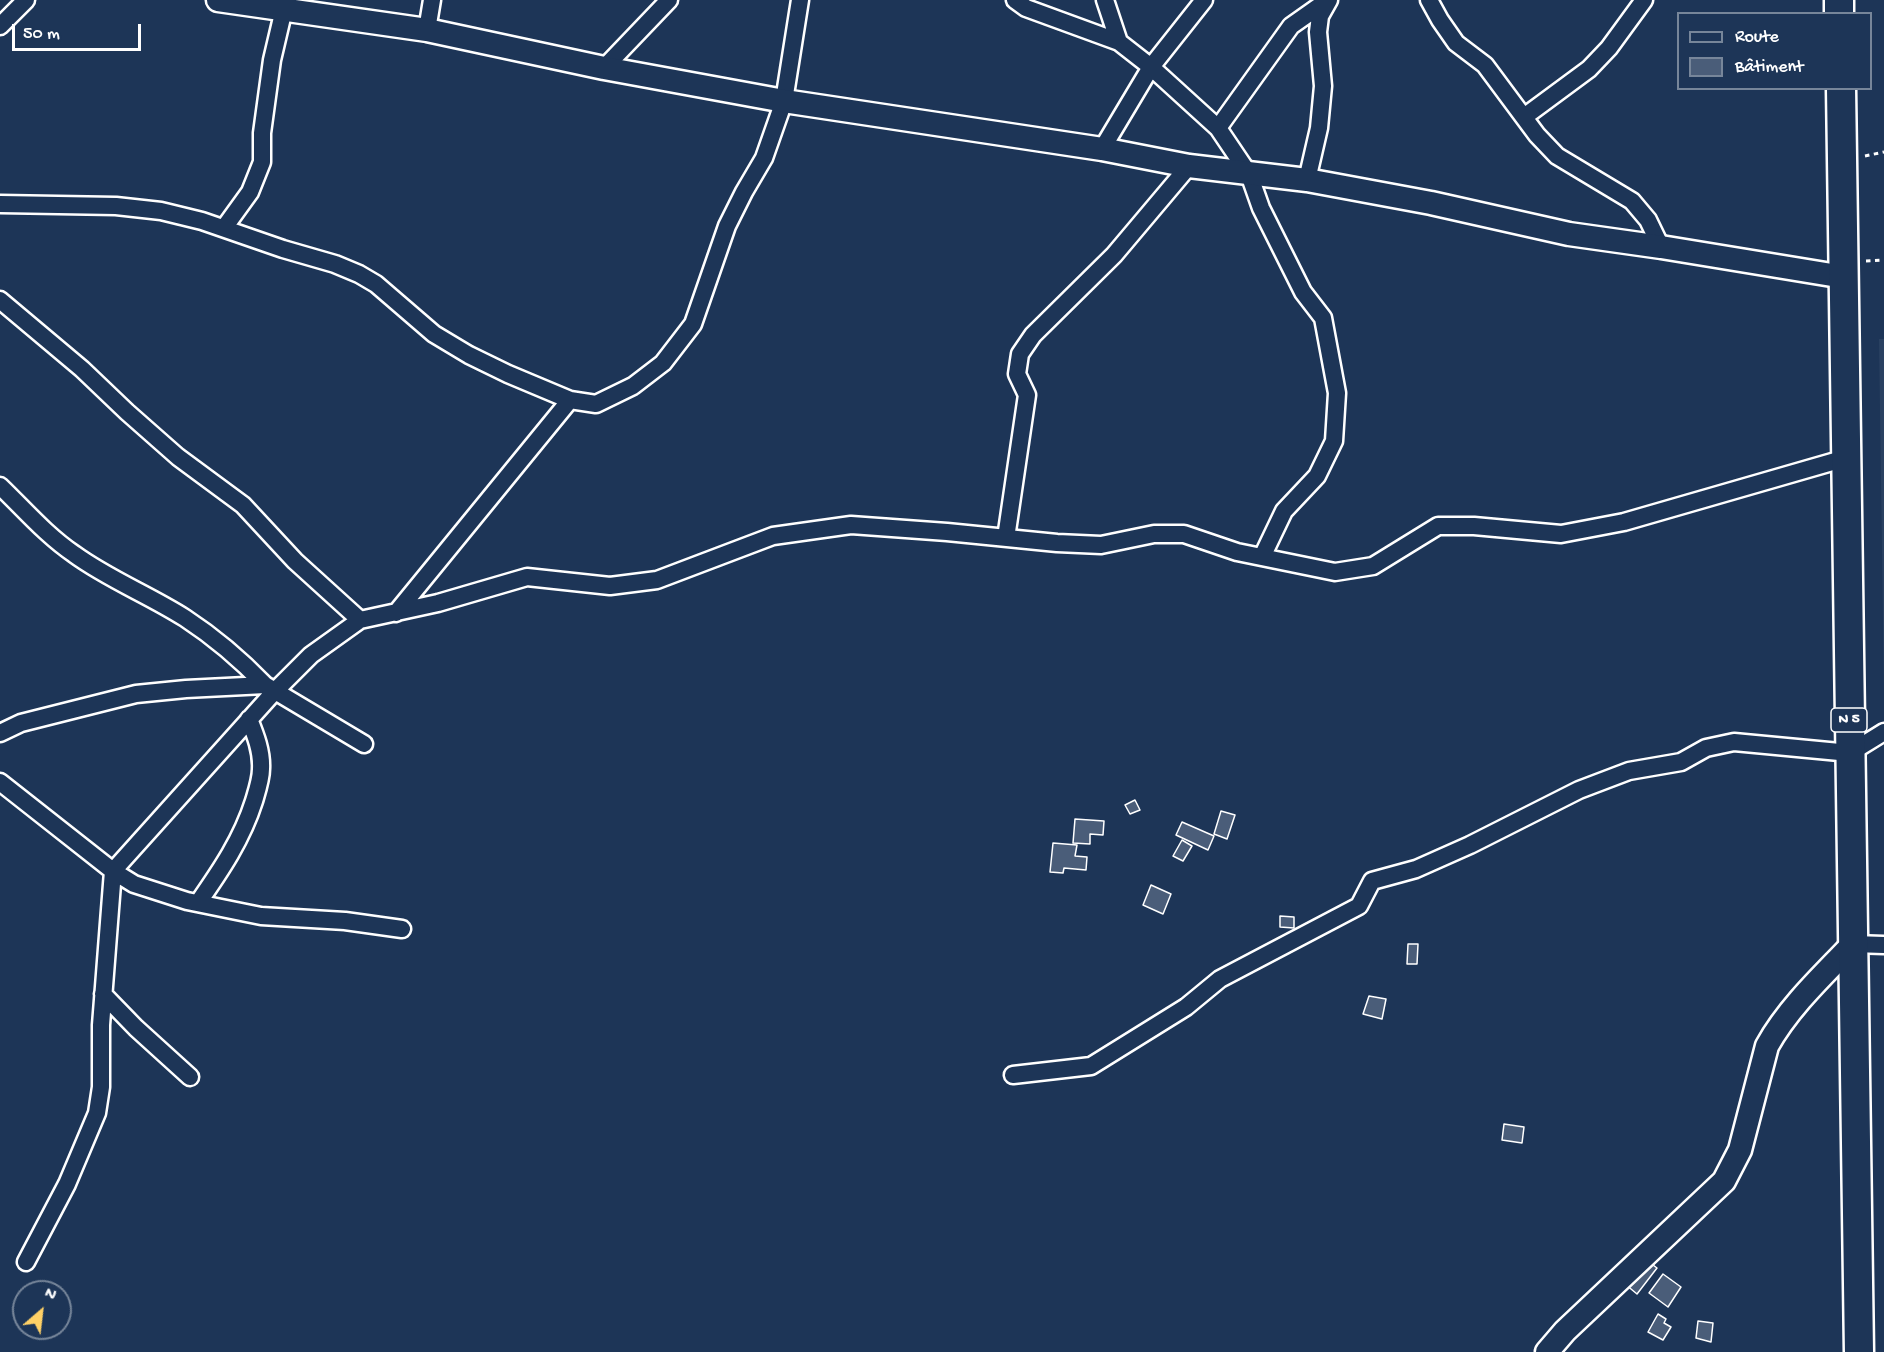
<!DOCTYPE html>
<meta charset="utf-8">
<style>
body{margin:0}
#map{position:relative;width:1884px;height:1352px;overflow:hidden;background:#1d3557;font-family:"Gochi Hand",sans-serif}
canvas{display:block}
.legend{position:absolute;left:1677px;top:12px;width:195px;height:78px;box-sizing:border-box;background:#1d3557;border:2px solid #77869a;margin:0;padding:8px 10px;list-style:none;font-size:18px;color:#fff}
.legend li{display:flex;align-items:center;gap:12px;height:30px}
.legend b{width:30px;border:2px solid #77869a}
.north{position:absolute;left:12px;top:1280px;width:60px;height:60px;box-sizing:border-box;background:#1d3557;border:2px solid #77869a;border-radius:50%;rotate:28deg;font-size:16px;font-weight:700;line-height:24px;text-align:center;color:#fff}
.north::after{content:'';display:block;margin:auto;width:21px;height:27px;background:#ffd166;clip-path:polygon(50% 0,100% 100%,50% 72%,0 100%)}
.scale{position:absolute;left:12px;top:24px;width:129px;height:27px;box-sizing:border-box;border:3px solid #fff;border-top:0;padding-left:8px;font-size:18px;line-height:21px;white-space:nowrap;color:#fff;-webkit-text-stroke:4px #1d3557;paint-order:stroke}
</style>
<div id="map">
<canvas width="1884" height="1352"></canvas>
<ul class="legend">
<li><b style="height:8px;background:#1d3557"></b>Route</li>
<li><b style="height:16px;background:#4a5d79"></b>Bâtiment</li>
</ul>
<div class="north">N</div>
<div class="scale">50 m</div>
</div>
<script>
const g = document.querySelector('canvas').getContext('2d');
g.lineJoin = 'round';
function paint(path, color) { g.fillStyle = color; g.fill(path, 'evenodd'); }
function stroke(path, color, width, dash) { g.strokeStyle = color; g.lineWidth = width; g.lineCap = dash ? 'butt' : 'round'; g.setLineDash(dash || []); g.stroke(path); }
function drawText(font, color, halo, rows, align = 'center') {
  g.font = font + ' "Gochi Hand",sans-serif'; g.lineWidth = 5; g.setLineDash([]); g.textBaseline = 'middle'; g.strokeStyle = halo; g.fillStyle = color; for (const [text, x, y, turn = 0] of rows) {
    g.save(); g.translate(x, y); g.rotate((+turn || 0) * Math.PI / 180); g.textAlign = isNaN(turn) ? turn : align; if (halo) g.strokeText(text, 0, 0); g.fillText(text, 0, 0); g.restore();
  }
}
paint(new Path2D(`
 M1879 339H1884V694Z`), '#2a4161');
const building = new Path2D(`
 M1135 800 1140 810 1130 814 1125 805Z
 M1221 811 1235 815 1227 839 1214 834Z
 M1075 819 1104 821 1103 835 1090 834V844L1073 843Z
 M1182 822 1214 836 1208 850 1176 835Z
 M1182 840 1192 846 1183 861 1173 856Z
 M1053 843 1077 845 1075 856 1087 857 1086 870 1064 868 1063 873 1050 872Z
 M1151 885 1171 894 1163 914 1143 905Z
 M1280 916 1294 917V928L1280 927Z
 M1408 944H1418L1417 964H1407Z
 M1369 996 1386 999 1382 1019 1363 1014Z
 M1504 1124 1524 1127 1522 1143 1502 1140Z
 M1645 1259 1657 1268 1637 1294 1625 1284Z
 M1663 1274 1681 1287 1668 1307 1649 1293Z
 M1658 1314 1666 1319 1664 1323 1671 1327 1663 1340 1648 1332Z
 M1698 1321 1713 1323 1711 1342 1696 1338Z`);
paint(building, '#4a5d79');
stroke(building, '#fff', 1.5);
const street = new Path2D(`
 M1015 0 1026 8 1119 42
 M1105 0 1119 42 1151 67 1218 128 1249 174 1261 208 1303 292 1323 318 1337 393 1334 441 1317 476 1284 511 1262 557
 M1429 0 1440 20 1456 43 1485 65 1537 135 1557 156 1632 201 1648 220 1661 247
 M0 26 26 0
 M427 30 432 0
 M604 68 669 0
 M1524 117 1589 69 1609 48 1644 0
 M1218 128 1291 26 1328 0
 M1102 149 1151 67 1204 0
 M1307 180 1319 128 1323 86 1318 32 1320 16 1329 0
 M0 204 116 206 161 211 202 221 283 249 335 264 359 274 376 284 434 334 469 355 508 374 570 400 596 404 633 386 663 363 693 324 727 226 744 192 764 158 784 101 800 0
 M224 228 250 192 262 162V133L272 60 284 9
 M0 300 82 369 127 412 178 457 243 505 295 561 360 620
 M0 486C24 509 46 535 74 554 108 579 149 595 185 618 214 637 241 660 265 685
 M1006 538 1027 395 1017 374 1020 354 1033 335 1114 255 1189 166
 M396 613 570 400
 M0 733 21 723 136 694 186 689 265 685 364 744
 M0 782 113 871 134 884 187 901 261 916 345 921 402 929
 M198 903C221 870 242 839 254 801 257 791 261 779 261 769 262 751 255 734 249 719
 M1853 944 1884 945
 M103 994 136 1028 190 1077
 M1013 1075 1091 1066 1186 1007 1220 979 1359 906 1372 881 1416 869 1470 845 1579 790 1629 771 1681 762 1706 748 1734 742 1850 753 1884 732
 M26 1262 67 1184 97 1113 101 1087V1025L113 871 274 692 311 655 360 620 438 603 527 577 610 586 657 580 773 536 851 525 947 532 1057 543 1101 545 1154 534H1184L1237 552 1335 572 1373 566 1438 526H1474L1561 534 1624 522 1846 458`);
const secondary = new Path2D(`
 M218 0 427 30 604 68 784 101 1102 149 1189 166 1307 180 1431 203 1569 234 1661 247 1844 277
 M1547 1352 1565 1331 1724 1181 1740 1150 1767 1046C1788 1008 1823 975 1853 944`);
const highway = new Path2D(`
 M1839 0V14
 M1841 88 1859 1352`);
stroke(street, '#fff', 21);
stroke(secondary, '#fff', 27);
stroke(highway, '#fff', 33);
stroke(new Path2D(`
 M1865 156 1884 152
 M1866 261 1884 260`), '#fff', 3, [4.5, 4.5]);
stroke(street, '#1d3557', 16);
stroke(secondary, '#1d3557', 22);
stroke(highway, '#1d3557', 28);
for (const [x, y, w] of [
 [1849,720,36]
]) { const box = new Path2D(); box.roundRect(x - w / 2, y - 12, w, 24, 4.5); g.fillStyle = '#1d3557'; g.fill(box); stroke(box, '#fff', 1.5); }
drawText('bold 15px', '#fff', null, [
 ["N 5",1849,720]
]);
</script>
